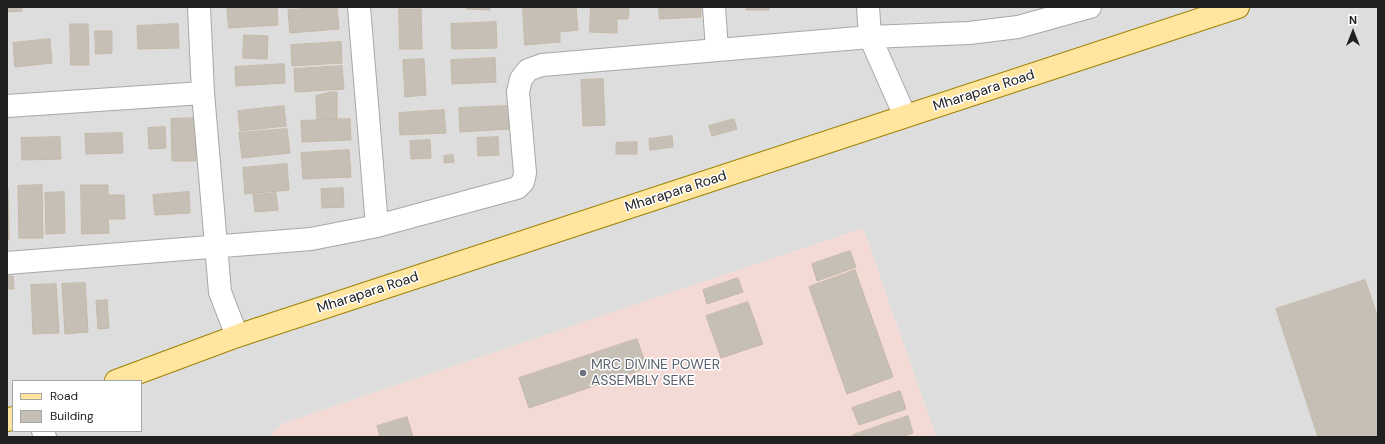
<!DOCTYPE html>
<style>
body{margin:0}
#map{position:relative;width:1385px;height:444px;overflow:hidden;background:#f2f0e6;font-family:"DM Sans",sans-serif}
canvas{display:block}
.frame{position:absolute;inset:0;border:8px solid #202020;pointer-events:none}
.legend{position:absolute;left:12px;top:380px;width:130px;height:52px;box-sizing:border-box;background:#fff;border:1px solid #a6a6a6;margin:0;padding:5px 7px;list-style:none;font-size:12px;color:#202020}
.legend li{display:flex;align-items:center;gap:8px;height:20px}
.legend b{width:20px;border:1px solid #a6a6a6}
.north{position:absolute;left:1333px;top:12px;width:40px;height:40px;-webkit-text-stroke:3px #fff;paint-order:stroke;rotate:0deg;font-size:11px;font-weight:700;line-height:16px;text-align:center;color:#202020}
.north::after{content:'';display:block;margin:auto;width:14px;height:18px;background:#202020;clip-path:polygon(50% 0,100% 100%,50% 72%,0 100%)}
</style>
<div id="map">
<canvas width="1385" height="444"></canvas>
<div class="frame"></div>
<ul class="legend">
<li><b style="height:5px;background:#ffe59e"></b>Road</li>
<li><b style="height:11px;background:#c6bfb5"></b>Building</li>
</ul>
<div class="north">N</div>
</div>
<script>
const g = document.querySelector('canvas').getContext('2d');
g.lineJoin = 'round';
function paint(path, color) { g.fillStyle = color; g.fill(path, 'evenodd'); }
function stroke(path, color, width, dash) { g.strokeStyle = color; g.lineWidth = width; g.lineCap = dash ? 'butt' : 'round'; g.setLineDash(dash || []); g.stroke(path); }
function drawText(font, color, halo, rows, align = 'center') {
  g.font = font + ' "DM Sans",sans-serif'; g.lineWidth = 3; g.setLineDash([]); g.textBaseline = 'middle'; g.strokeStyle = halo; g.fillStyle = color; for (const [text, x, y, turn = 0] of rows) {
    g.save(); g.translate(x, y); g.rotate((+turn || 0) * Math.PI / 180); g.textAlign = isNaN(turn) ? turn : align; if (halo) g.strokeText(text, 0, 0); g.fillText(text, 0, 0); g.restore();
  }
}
paint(new Path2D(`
 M7 7H1378V437H936L863 228 282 424 268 437H7ZM13 381H141V431H13Z`), '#dedddd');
paint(new Path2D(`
 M863 228 936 437H268L282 424Z`), '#f4dad4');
const building = new Path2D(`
 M7 7H22V11L7 12Z
 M227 7H277L278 25 229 28Z
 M337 7 339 29 290 33 288 10Z
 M468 7H490V10L467 9Z
 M523 7H576L578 30 560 32V42L525 45Z
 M591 7H629L628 19H617V33L590 32Z
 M659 7H701V17L660 19Z
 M747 7H769V10H747Z
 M399 9H421L422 49H400Z
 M496 22 497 48 452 49 451 24Z
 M70 24H88L89 65H71Z
 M178 24 179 48 138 49 137 26Z
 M95 31H112V53L96 54Z
 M244 35 268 36 267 59 243 58Z
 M50 39 52 63 15 67 13 43Z
 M341 42 342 63 292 66 291 45Z
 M495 58 496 82 452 84 451 60Z
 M424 59 426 95 405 97 403 60Z
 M284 64 285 83 236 86 235 67Z
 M342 66 344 89 295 92 294 69Z
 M603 79 605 125 583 126 581 80Z
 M331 92H337V119L317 120 316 96Z
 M284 106 286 126 240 131 238 111Z
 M508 106 509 129 460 132 459 108Z
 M444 110 446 133 400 135 399 113Z
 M195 118 196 161H172L171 119Z
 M350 119 351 140 302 142 301 121Z
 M734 119 737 129 712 136 709 126Z
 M165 127 166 148 149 149 148 128Z
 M287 129 290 153 242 158 239 133Z
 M122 133 123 153 86 154 85 134Z
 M672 136 673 147 650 150 649 139Z
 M60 137 61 159 22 160 21 138Z
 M498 137 499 155 478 156 477 138Z
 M430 140 431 158 411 159 410 141Z
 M637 142V154H616V143Z
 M349 150 351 177 303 179 301 153Z
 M453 155 454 162 444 163V156Z
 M287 164 289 190 245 194 243 168Z
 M42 185 43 238H19L18 186Z
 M81 185H108V195H124L125 219H108L109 233 82 234Z
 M343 188 344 207 322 208 321 189Z
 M7 189H8L9 240H7Z
 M64 192 65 233 46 234 45 193Z
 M189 192 190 213 155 215 153 195Z
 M276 193 278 210 255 212 253 195Z
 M850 251 856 267 817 281 812 264Z
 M855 270 893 377 847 394 809 287Z
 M7 276H13L14 289H7Z
 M738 278 743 292 707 304 703 290Z
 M1365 280 1378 318V437H1318L1276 309Z
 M85 283 88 332 65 334 62 284Z
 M56 284 59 333 33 334 31 285Z
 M107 300 109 328 98 329 96 301Z
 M748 302 763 344 721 358 706 316Z
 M637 339 647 368 529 408 519 378Z
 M900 391 906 409 859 425 852 408Z
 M908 416 913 433 901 437H854L853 435Z
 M407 417 413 437H380L377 426Z`);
paint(building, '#c6bfb5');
stroke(building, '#c5b9a7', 1);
const minor = new Path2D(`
 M199 7 203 93 220 292 237 336
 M359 7 377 226
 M714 7 717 50
 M868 7 870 37 905 116
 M7 106 203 93
 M7 263 311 239 377 226 517 188 523 182 525 173 518 92 521 79 528 70 542 65 870 37 969 33 1018 27 1090 7
 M43 431 45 437`);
const major = new Path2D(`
 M116 381 237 336 1238 7
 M7 420 13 418`);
stroke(minor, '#a7a7a7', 24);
stroke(major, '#9d8200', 24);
stroke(minor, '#fff', 22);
stroke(major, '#ffe59e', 22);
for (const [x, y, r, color] of [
 [583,373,4,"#6b7280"]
]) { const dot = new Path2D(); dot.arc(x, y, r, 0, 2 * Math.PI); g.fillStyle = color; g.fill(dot); stroke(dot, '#fff', 1.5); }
drawText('14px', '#202020', '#fff', [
 ["Mharapara Road",984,91,-18],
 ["Mharapara Road",676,192,-18],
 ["Mharapara Road",368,293,-18]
]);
drawText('14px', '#5b616d', '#fff', [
 ["MRC DIVINE POWER",591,365],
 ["ASSEMBLY SEKE",591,381]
], 'left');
</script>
